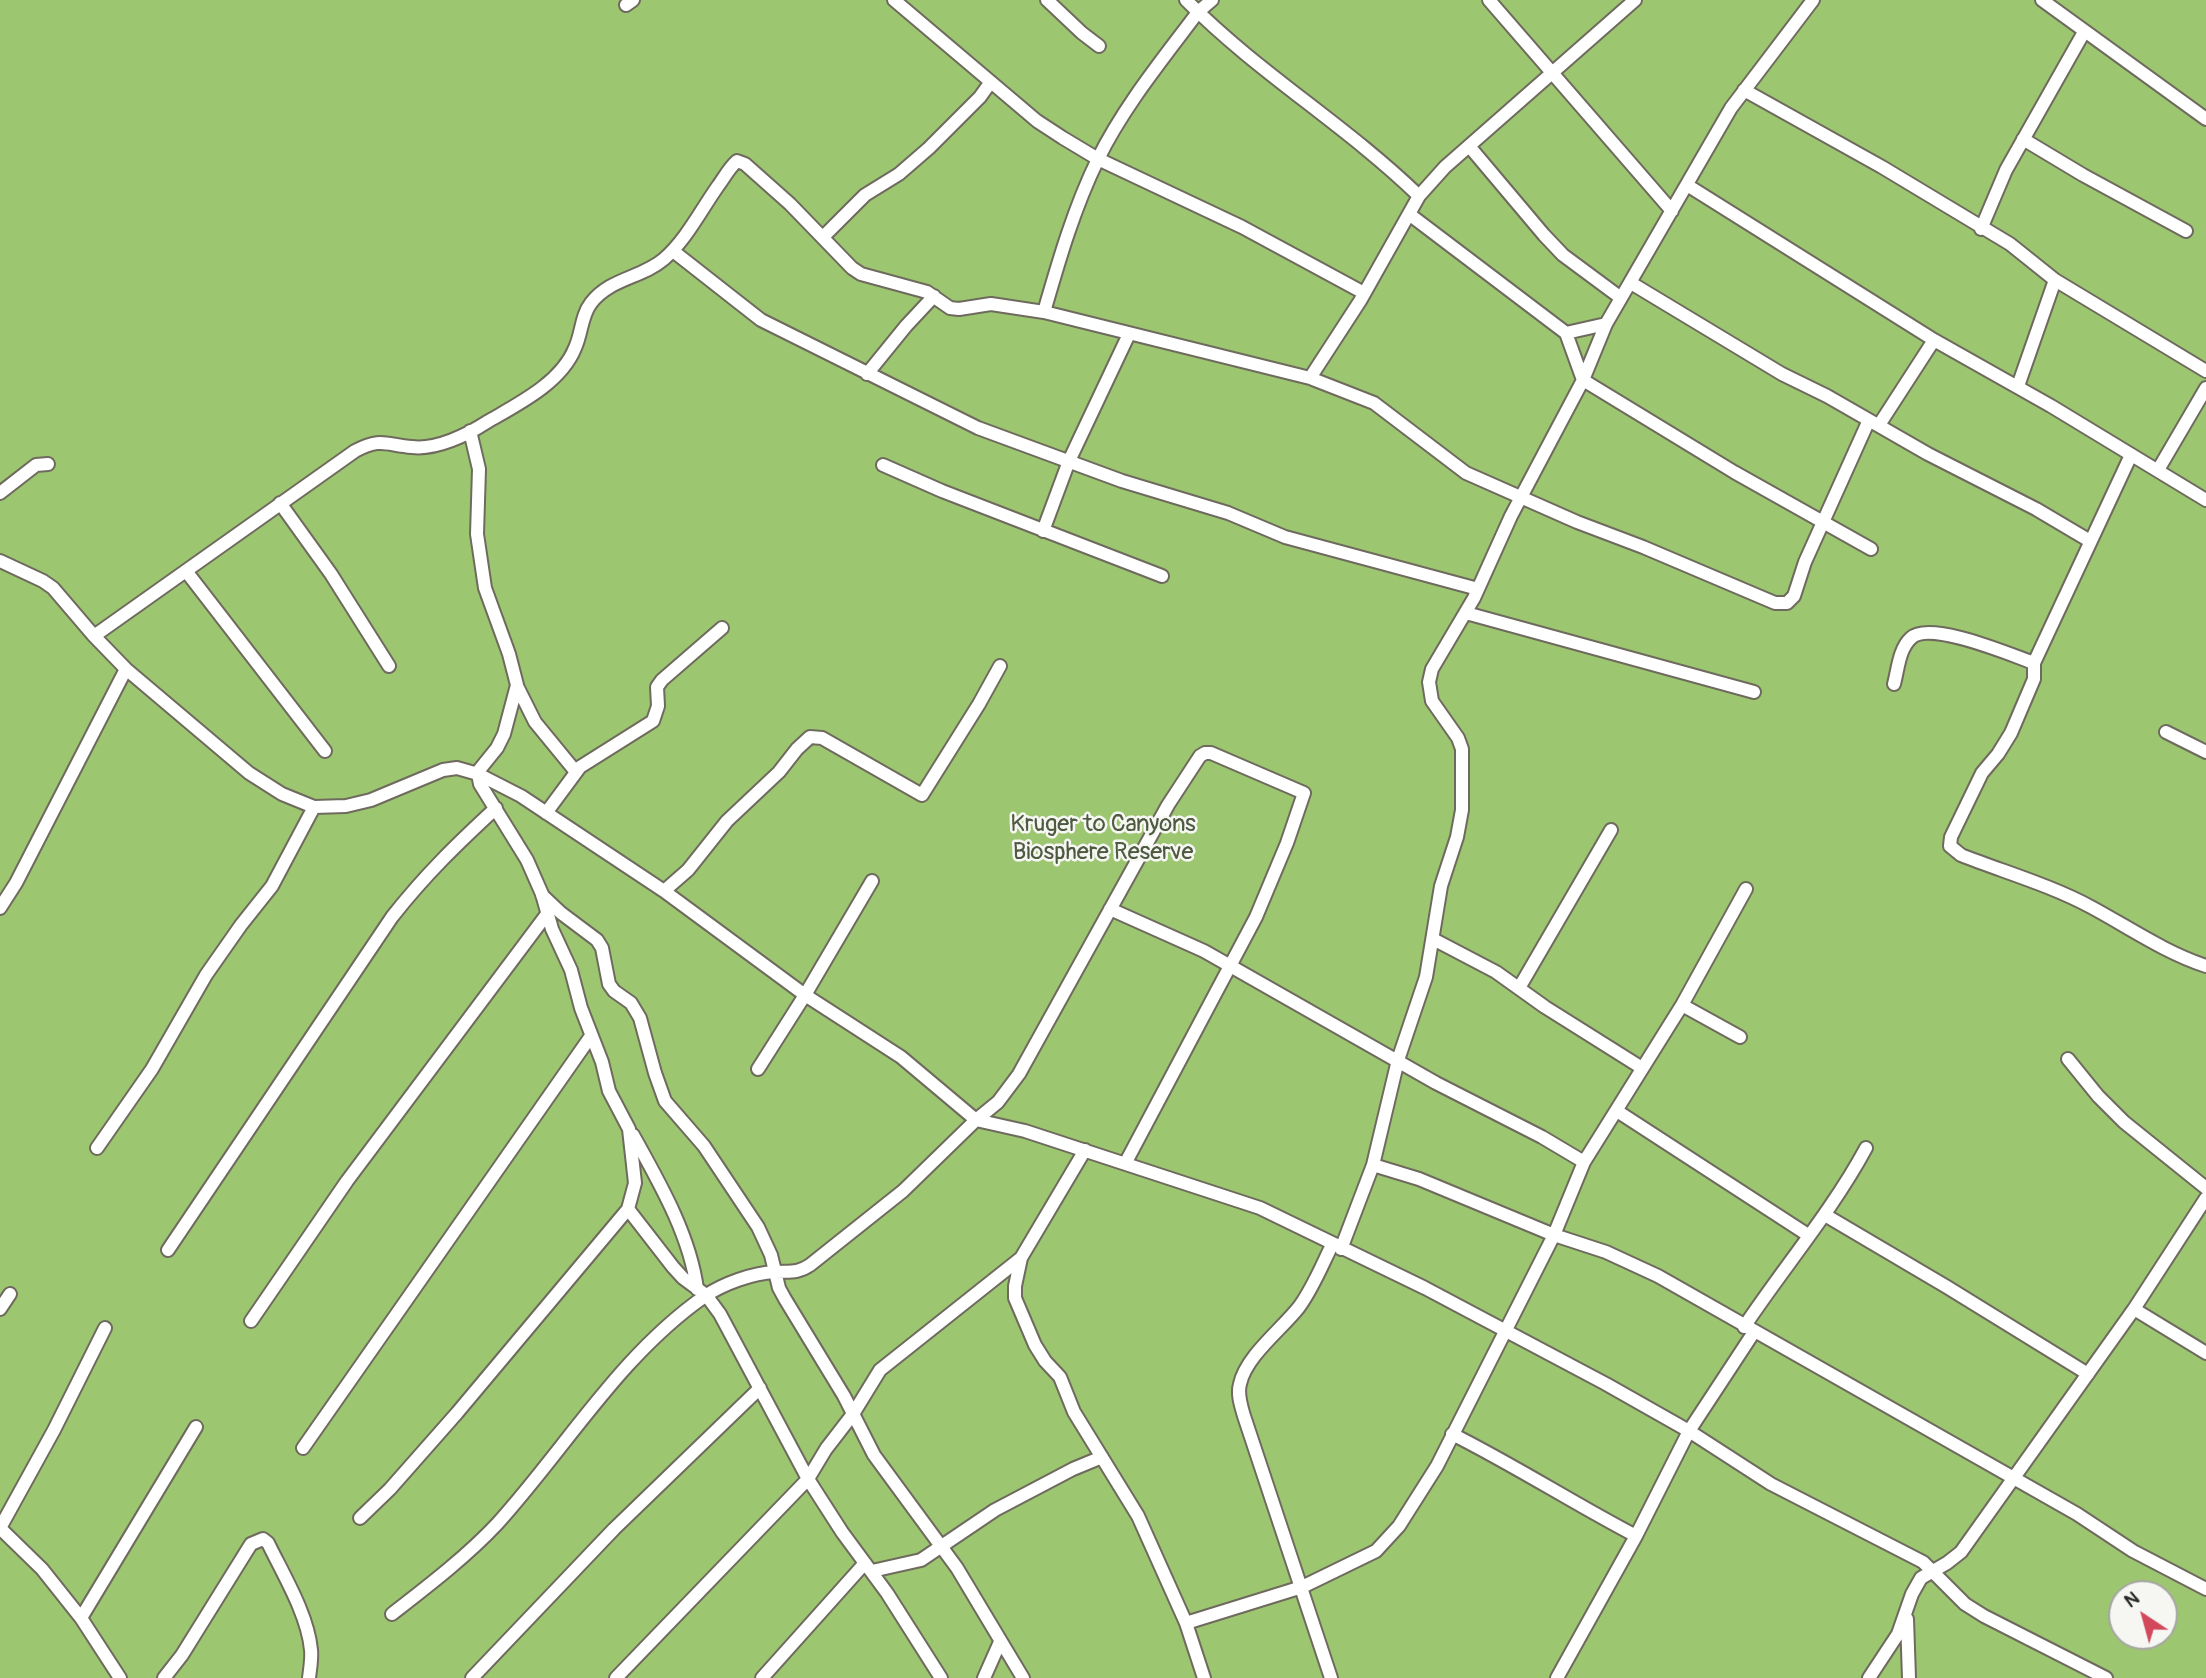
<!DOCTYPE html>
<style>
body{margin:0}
#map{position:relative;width:2206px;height:1678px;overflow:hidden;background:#ecdebc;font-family:Pangolin,sans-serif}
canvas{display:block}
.north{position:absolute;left:2108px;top:1580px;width:70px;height:70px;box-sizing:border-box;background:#f6f6f2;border:2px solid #a5a5a2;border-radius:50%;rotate:324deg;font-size:19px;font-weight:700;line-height:28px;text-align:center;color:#2b2b2b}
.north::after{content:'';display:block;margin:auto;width:24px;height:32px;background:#d1495b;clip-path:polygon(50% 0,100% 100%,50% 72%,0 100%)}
</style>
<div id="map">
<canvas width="2206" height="1678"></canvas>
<div class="north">N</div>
</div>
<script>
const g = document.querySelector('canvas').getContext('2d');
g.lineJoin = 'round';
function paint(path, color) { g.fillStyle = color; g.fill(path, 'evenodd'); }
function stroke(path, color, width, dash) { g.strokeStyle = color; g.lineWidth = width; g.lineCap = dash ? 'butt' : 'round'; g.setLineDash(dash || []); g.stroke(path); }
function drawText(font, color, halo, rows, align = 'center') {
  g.font = font + ' Pangolin,sans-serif'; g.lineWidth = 5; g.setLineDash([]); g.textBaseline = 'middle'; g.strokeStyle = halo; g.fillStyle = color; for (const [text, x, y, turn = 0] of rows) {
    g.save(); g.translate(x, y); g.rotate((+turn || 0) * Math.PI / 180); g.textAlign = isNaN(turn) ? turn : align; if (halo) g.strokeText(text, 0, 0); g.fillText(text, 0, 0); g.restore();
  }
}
paint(new Path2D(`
 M0 0H2206V1678H0ZM2122 1594H2164V1636H2122Z`), '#9dc671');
const street = new Path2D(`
 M894 0 1037 121 1063 138 1098 159 1242 227 1364 293
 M1047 0 1082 33 1099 46
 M1186 0C1258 73 1346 125 1419 196
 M1489 0 1672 211
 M2042 0 2206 119
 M626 5 633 0
 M1744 90 1882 167 2010 244 2055 280 2206 371
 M2023 139 2083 175 2186 231
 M1469 146 1544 235 1563 255 1621 298
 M1687 185 1934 340 2051 406 2206 500
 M1409 214 1566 333 1583 380 1734 472 1871 549
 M1981 229 2006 170 2084 32
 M823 237 865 195 899 174 929 148 980 97 990 83
 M673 251 761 320 978 428 1122 481 1228 513 1285 537 1478 589
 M1631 283 1782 374 1827 396 1928 454 2036 509 2090 541
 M1044 312C1059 260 1074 208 1098 159 1124 106 1163 59 1198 12L1212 0
 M1566 333 1606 324
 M867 374 906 326 934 296
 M1310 378 1360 301 1419 196 1445 167 1635 0
 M2018 386 2055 280
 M1879 425 1934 340
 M2131 455 2034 663V679L2011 733 1998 754 1982 773 1951 837 1950 846 1961 855C2004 872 2050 885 2091 907 2130 928 2164 952 2206 966
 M883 465 942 491 1162 576
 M2158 470 2206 388
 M0 493 36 465 48 464
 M280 503 331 574 389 666
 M1043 531 1069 461 1129 334
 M0 561 43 581 53 588 94 636 126 669 249 773 282 794 314 807 346 806 371 800 443 770 457 768 478 774 521 796 664 891 805 995 901 1057 976 1120 1025 1131 1260 1208 1425 1288 1606 1384 1689 1431 1771 1484 1923 1562 1965 1604 1984 1616 2106 1678
 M186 571 325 751
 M1466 613 1754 692
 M94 636 355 451C381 437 386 445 412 447 436 450 467 435 487 422 518 404 561 383 575 348 582 333 581 316 591 303 610 278 642 278 664 259 686 240 701 210 718 186 724 178 729 168 737 161L745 164 790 204 852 268 861 274 927 292 950 308 959 309 991 304 1044 312 1310 378 1374 403 1466 473 1577 522 1643 547 1775 603H1787L1794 596 1805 562 1869 420
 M1894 684C1898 669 1899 649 1911 638 1930 620 2011 655 2034 663
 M517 686 535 722 576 772
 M2166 732 2206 752
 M546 813 580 767 653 721 658 706 657 687 662 680 722 628
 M664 891 688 870 727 821 779 772 797 749 810 737 822 738 922 795 979 704 1000 666
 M542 895 561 913 597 940 602 948 609 984 614 991 631 1003 640 1018 655 1073 665 1101 704 1146 758 1227 771 1255 779 1288 785 1299 844 1396 874 1455 957 1568 1023 1678
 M0 908 16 883 126 669
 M1110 909 1204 951 1436 1083 1542 1137 1584 1162
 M1433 939 1496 972 1545 1007 1642 1068
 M1519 988 1611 830
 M1682 1005 1740 1037
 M2068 1059 2098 1096 2124 1122 2206 1188
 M758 1069 805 995 872 881
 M1617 1111 1808 1235
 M633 1135C659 1182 690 1235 697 1289
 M97 1148 152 1069 206 975 241 925 272 886 314 807
 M1085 1150 1021 1258 1015 1286V1298L1035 1345 1045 1361 1060 1377 1074 1412 1138 1516 1186 1623 1204 1678
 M1373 1165 1419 1179 1554 1235 1606 1252 1658 1276 2077 1514 2133 1551 2206 1589
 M628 1209 673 1267 683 1278 706 1295 720 1314 808 1479 842 1532 887 1593 941 1678
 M1825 1215 1947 1287 2088 1374
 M1341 1249 1373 1165 1398 1060 1426 977 1441 886 1457 837 1462 810V749L1458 738 1432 701 1429 682 1432 669 1474 598 1511 516 1583 380 1606 324 1731 108 1813 0
 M168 1250 392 917C425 875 457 844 496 808
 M0 1309 10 1294
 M2134 1309 2206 1353
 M251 1321 347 1181 547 914
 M1744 1327C1784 1267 1832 1211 1866 1148
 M1452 1434C1514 1465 1573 1503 1636 1536
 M303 1448 591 1036
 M360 1518 390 1489 457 1413 628 1209 635 1183 629 1129 609 1091 602 1062 581 1008 571 970 552 929 542 894 527 860 480 784 478 774 480 769 497 748 504 734 517 685 509 654 485 588 477 534 479 469 470 431
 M0 1528 54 1430 105 1328
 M0 1528 42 1569 81 1618 120 1678
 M872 1571 921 1560 995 1510 1073 1469 1102 1457
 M392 1614C428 1586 466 1557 497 1524 566 1448 619 1356 705 1296 723 1284 752 1273 775 1272 789 1271 797 1274 810 1265L903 1191 976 1120 998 1102 1019 1074 1168 805 1200 756 1205 753H1211L1304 793 1287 843 1256 917 1126 1162
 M81 1618 196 1427
 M1907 1619 1909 1678
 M1186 1623 1302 1587 1376 1551 1399 1526 1437 1466 1554 1235 1584 1162 1682 1005 1746 889
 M164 1678 182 1655 251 1544 263 1539 268 1543C283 1574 308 1615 311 1650 312 1659 310 1669 309 1678
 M472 1678 614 1529 760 1388
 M616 1678 808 1479 826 1449 853 1414 880 1370 1021 1258
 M762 1678 865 1563
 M984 1678 1000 1642
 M1331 1678 1244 1416C1241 1406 1237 1394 1240 1384 1246 1356 1282 1329 1299 1307 1313 1288 1322 1265 1332 1245
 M1557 1678 1636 1536 1689 1431 1754 1332
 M1869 1678 1898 1634 1912 1594 1921 1578 1947 1563 1961 1552 2134 1309 2206 1198`);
stroke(street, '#6f6a5e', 16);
stroke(street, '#fff', 12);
drawText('24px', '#4d5a40', '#f6f6f2', [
 ["Kruger to Canyons",1103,825],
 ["Biosphere Reserve",1103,853]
]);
</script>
